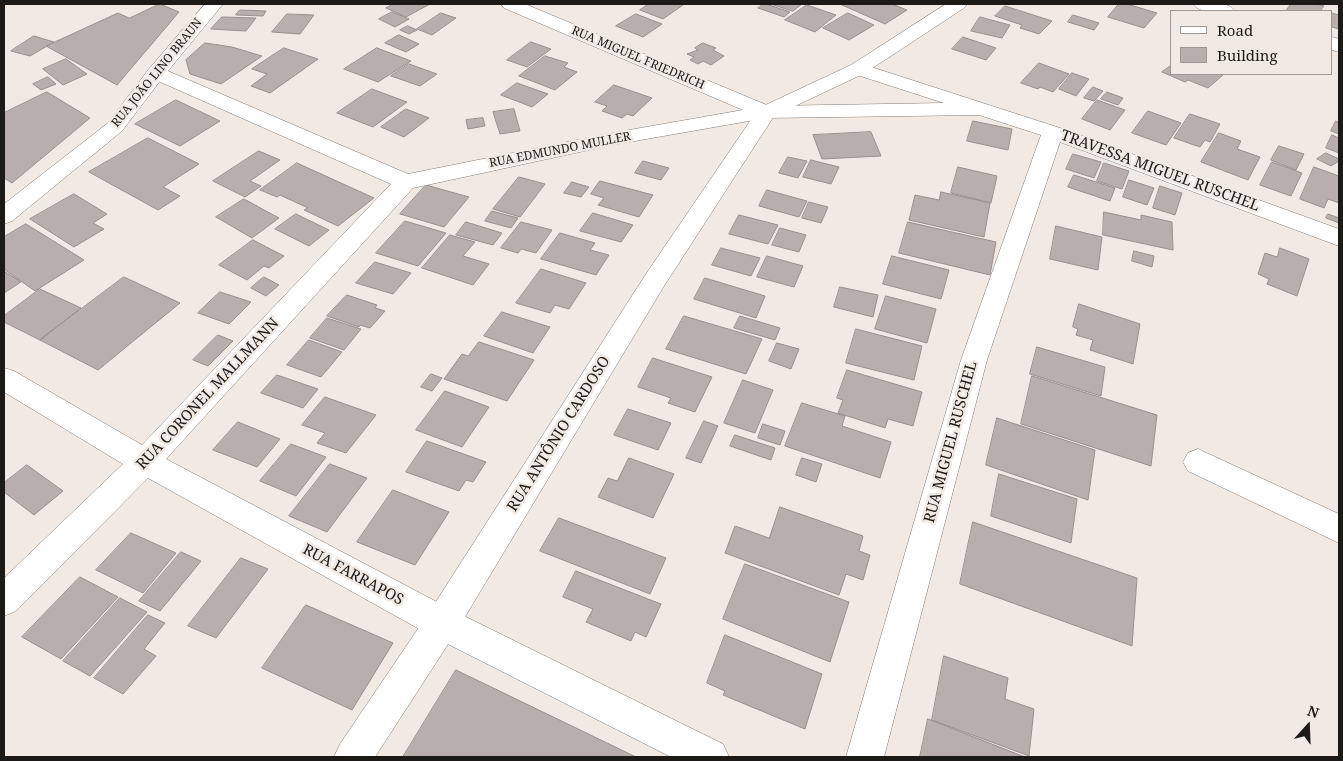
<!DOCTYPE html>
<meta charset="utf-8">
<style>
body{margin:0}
#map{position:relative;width:1343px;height:761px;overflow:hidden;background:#f1eae4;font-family:"Noto Serif",serif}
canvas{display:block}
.frame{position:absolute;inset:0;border:5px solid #1c1a17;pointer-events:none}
.legend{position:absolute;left:1170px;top:10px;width:162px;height:65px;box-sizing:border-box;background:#f1eae4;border:1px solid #9c9792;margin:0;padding:6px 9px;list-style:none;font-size:15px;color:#1c1a17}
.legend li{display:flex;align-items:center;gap:10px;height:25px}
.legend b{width:25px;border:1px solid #9c9792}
.north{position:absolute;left:1283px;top:701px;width:50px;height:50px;-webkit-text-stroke:4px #f1eae4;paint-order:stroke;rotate:20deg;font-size:14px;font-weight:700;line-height:20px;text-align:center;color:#1c1a17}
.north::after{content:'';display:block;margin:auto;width:18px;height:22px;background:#1c1a17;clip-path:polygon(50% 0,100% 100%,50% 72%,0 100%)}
</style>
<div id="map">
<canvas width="1343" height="761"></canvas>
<div class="frame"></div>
<ul class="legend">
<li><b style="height:6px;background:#fff"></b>Road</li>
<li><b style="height:14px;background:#b8afad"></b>Building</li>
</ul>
<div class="north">N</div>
</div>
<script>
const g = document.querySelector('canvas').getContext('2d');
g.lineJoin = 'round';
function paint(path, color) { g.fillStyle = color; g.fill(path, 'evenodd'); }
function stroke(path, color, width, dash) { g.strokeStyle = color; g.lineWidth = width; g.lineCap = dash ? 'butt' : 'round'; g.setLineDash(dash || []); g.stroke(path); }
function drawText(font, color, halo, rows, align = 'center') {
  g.font = font + ' "Noto Serif",serif'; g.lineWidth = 5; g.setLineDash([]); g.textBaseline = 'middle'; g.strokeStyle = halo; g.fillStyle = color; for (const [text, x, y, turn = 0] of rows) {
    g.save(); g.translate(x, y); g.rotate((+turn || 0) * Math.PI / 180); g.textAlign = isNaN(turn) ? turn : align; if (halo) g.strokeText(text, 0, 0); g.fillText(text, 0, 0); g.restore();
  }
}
const building = new Path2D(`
 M160 4 179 12 117 85 46 46 118 13 129 18Z
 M394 4H430L406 17 386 8Z
 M649 4H680L683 5 663 19 640 10Z
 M764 4H766L790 12 784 17 758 8Z
 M771 4H802L793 11Z
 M844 4H892L907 10 885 24 842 5Z
 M1119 4H1127L1157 13 1144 28 1108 17Z
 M1291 4H1316L1324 6 1320 11H1286Z
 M807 5 836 15 815 32 785 20Z
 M1005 6 1052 21 1039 34 1020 28 1022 25 995 16Z
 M240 10 266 11 263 16 236 15Z
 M392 12 409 19 395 27 379 19Z
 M441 13 456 18 432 35 417 29Z
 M848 13 874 25 849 40 823 28Z
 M1332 13 1339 15V29L1332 27Z
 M287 14 314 15 300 34 272 32Z
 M636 14 662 24 643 37 616 26Z
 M1073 15 1099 23 1094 30 1068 22Z
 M222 17 256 18 246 31 211 29Z
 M980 17 1010 25 1002 38 971 31Z
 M408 26 417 30 409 34 400 30Z
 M399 35 419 44 406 52 385 43Z
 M34 36 54 42 30 56 11 51Z
 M963 37 996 48 986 60 952 49Z
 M531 42 551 49 527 67 507 60Z
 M205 43 232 47 262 56 221 84 190 74 186 60Z
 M703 43 716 48 713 50 724 56 711 65 703 61 698 64 690 60 694 57 687 54 698 50 695 48Z
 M284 48 318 59 270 93 251 86 267 74 252 69Z
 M377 48 411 61 378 82 344 69Z
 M545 56 568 63 564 67 577 72 555 90 519 76Z
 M66 59 87 74 63 85 43 69Z
 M1039 63 1069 74 1053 92 1040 87 1038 89 1021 83Z
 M409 64 437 74 420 86 391 76Z
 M1172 65V74H1224L1208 88 1188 80 1185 82 1162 72Z
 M1072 73 1089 79 1076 96 1059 89Z
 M48 77 56 84 41 90 33 84Z
 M517 83 548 94 532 107 501 95Z
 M614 85 652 98 633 116 627 114 622 118 602 111 607 106 595 102Z
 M1093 87 1103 91 1094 101 1084 98Z
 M372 89 407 102 373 127 337 113Z
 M47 92 90 118 12 183 4 178V113Z
 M1107 92 1123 98 1118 105 1101 99Z
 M176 100 220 121 180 146 135 124Z
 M1097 100 1125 110 1110 130 1082 119Z
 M406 109 429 118 404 137 381 127Z
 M514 109 520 131 500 134 493 112Z
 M1148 111 1181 123 1166 145 1132 133Z
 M1190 114 1220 124 1210 142 1205 140 1200 147 1174 138Z
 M483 118 485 126 468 129 466 120Z
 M973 121 1012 129 1008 150 967 141Z
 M1336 121 1339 123V134L1331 131Z
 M871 132 881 156 822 159 813 135Z
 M1219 133 1241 141 1237 149 1260 157 1248 180 1201 162Z
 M1332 135 1339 138V153L1326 148Z
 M148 138 199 164 163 187 180 196 158 210 89 172Z
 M1279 146 1304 154 1296 170 1271 160Z
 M259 151 280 160 250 181 261 186 245 197 213 181Z
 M1326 153 1339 159V161L1331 166 1317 159Z
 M1073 154 1101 162 1094 178 1066 169Z
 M788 157 807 161 798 178 779 173Z
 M811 160 839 167 831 184 803 177Z
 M643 161 669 168 661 180 635 173Z
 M1272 162 1302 173 1291 196 1260 185Z
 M297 163 374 198 338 226 304 210 308 208 280 195 277 197 260 190Z
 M1104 163 1129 171 1122 189 1097 181Z
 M958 167 997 176 991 203 951 193Z
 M1314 167 1339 176V203L1328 199 1324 208 1300 199Z
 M1074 175 1115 188 1110 201 1068 187Z
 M519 177 545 184 520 217 493 209Z
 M1129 180 1154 188 1147 205 1123 197Z
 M600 181 653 195 639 217 598 205 604 198 591 194Z
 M572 182 589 187 581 197 564 193Z
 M426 185 469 197 444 227 400 214Z
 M1160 186 1182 193 1175 215 1153 208Z
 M767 190 807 201 799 217 759 206Z
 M941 192 990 203 984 237 909 220 915 195 939 200Z
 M74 194 107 214 93 223 104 229 74 247 30 219Z
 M244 199 279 218 252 238 216 217Z
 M809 202 828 207 821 223 802 218Z
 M492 211 518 218 511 228 485 221Z
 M1104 212 1141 220V215L1172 222 1173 250 1103 235Z
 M593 213 633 225 621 242 580 231Z
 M296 214 329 230 309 246 275 229Z
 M1328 214 1339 218V223L1326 218Z
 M739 215 778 225 768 244 729 234Z
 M405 221 446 233 418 266 376 253Z
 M466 222 502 233 493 245 456 235Z
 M521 222 552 230 536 253 521 249 518 253 501 248Z
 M908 222 996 242 990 275 899 253Z
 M26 224 84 260 35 291 4 269V237Z
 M1056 226 1102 237 1098 270 1050 259Z
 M780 228 806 235 799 252 772 245Z
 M560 233 595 243 590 250 609 255 596 275 541 259Z
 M450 235 475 242 463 256 489 264 473 285 422 268Z
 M253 240 284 256 269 268 264 266 247 280 219 265Z
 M721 248 760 258 751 276 712 265Z
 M1280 248 1309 259 1297 296 1267 284 1269 279 1258 274 1265 253 1277 257Z
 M1134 251 1154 256 1152 267 1132 261Z
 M767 256 803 266 794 287 757 277Z
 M892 256 949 270 941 299 883 284Z
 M375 262 411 273 393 294 356 283Z
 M541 269 586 283 569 309 555 305 550 313 516 303Z
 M4 271 21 282 4 293Z
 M124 277 180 303 98 370 40 340Z
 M264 277 279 285 266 296 251 288Z
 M705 278 765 296 756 318 694 299Z
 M840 287 878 295 873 317 834 307Z
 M40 289 81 308 40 340 4 322V316Z
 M220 292 251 302 229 324 198 313Z
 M347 295 377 305 375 308 385 311 370 328 360 325 359 327 327 316Z
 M886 296 936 309 927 343 875 329Z
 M1079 304 1140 324 1133 364 1090 350 1093 340 1076 335 1078 329 1073 327Z
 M502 312 550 327 533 353 484 336Z
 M684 316 762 339 746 374 666 349Z
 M740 316 780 328 775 340 734 328Z
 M327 318 361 329 344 350 310 338Z
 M856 329 922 346 914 380 846 363Z
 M218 335 233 341 208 366 193 360Z
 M309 340 342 352 321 377 287 365Z
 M479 342 534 360 507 401 444 379 462 354 468 356Z
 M777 343 799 349 791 369 769 361Z
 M1037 347 1105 367 1101 396 1030 374Z
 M653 358 712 377 695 412 668 403 671 398 638 387Z
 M847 370 922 392 913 426 888 419 885 428 838 413 843 400 837 398Z
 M431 374 442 378 432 391 421 387Z
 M277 375 318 389 303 408 261 393Z
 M1032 376 1157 415 1151 466 1021 424Z
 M743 380 773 390 755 433 724 423Z
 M445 391 489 407 462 447 416 430Z
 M325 397 376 415 346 453 317 443 325 433 302 425Z
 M802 403 845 416 842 426 891 442 880 478 785 446Z
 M628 409 671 423 658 450 614 435Z
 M997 418 1095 450 1088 500 986 465Z
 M704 421 718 426 701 463 686 458Z
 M238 422 280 439 257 467 213 450Z
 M763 424 785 431 780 445 758 438Z
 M735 435 775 448 771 460 730 446Z
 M427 441 486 462 473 482 466 480 459 491 406 472Z
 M291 444 326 457 296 496 260 481Z
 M629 458 674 474 653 518 598 497 608 478 617 481Z
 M802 458 822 464 816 482 796 475Z
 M330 464 367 478 327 532 289 516Z
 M27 465 63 491 34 515 4 492V483Z
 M999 474 1077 499 1071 543 991 516Z
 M393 490 449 512 415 565 357 542Z
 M780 507 863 536 859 551 870 555 863 580 846 574 839 595 725 553 735 526 769 538Z
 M559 518 666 558 650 594 540 551Z
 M973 522 1137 578 1132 646 960 584Z
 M131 533 176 553 143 593 96 570Z
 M181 552 201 561 160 611 139 601Z
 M241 558 268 569 216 638 188 626Z
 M745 564 849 602 830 662 723 619Z
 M576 571 661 604 646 637 635 632 631 641 586 622 593 609 563 597Z
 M80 577 118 597 61 659 22 637Z
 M120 598 147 612 90 676 63 661Z
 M306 605 393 643 352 710 262 668Z
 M148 615 165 623 144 649 156 656 123 694 94 678Z
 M725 635 822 674 805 729 723 695 725 691 707 683Z
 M944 656 1008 678 1005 699 1034 709 1029 756 932 720Z
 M456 670 636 757H403Z
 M928 719 1025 757H920Z`);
paint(building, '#b8afad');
stroke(building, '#988f8d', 1);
const minor = new Path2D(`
 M501 4H525L769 106 944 103 851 73 848 69 851 65 858 63 865 65 1060 128 1339 229V246L1060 142 987 360 884 757H846L961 360 1041 135 979 115 766 118 612 145 413 188 166 459 454 611 723 744 729 757H671L430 635 148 478 16 611 4 616V578L123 464 4 392V368L14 371 142 445 391 184 149 77 146 73 149 69 156 67 163 69 408 174 612 133 743 110 504 8Z
 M1198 449 1339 514V543L1188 471 1183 462 1188 453Z`);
const tertiary = new Path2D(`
 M205 4H223L163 77 122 131 12 221 4 224V204L108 123 149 69Z
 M946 4H967L964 8 865 73 774 116 664 286 454 635 375 757H334L340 744 430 611 646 274 759 108 851 65Z
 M1193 4C1205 3 1227 0 1235 11 1223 12 1201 15 1193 4Z
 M1332 37 1339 39V52L1332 50Z`);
stroke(minor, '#827c77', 1);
stroke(tertiary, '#827c77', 1);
paint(minor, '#fff');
paint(tertiary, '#fff');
drawText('12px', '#1c1a17', '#f1eae4', [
 ["RUA MIGUEL FRIEDRICH",638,58,23],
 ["RUA JOÃO LINO BRAUN",157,73,-51],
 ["RUA EDMUNDO MULLER",560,150,-11]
]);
drawText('15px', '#1c1a17', '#f1eae4', [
 ["TRAVESSA MIGUEL RUSCHEL",1160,171,20],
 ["RUA CORONEL MALLMANN",208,394,-47],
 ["RUA ANTÔNIO CARDOSO",559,434,-58],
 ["RUA MIGUEL RUSCHEL",951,442,-75],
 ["RUA FARRAPOS",353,575,28]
]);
</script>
